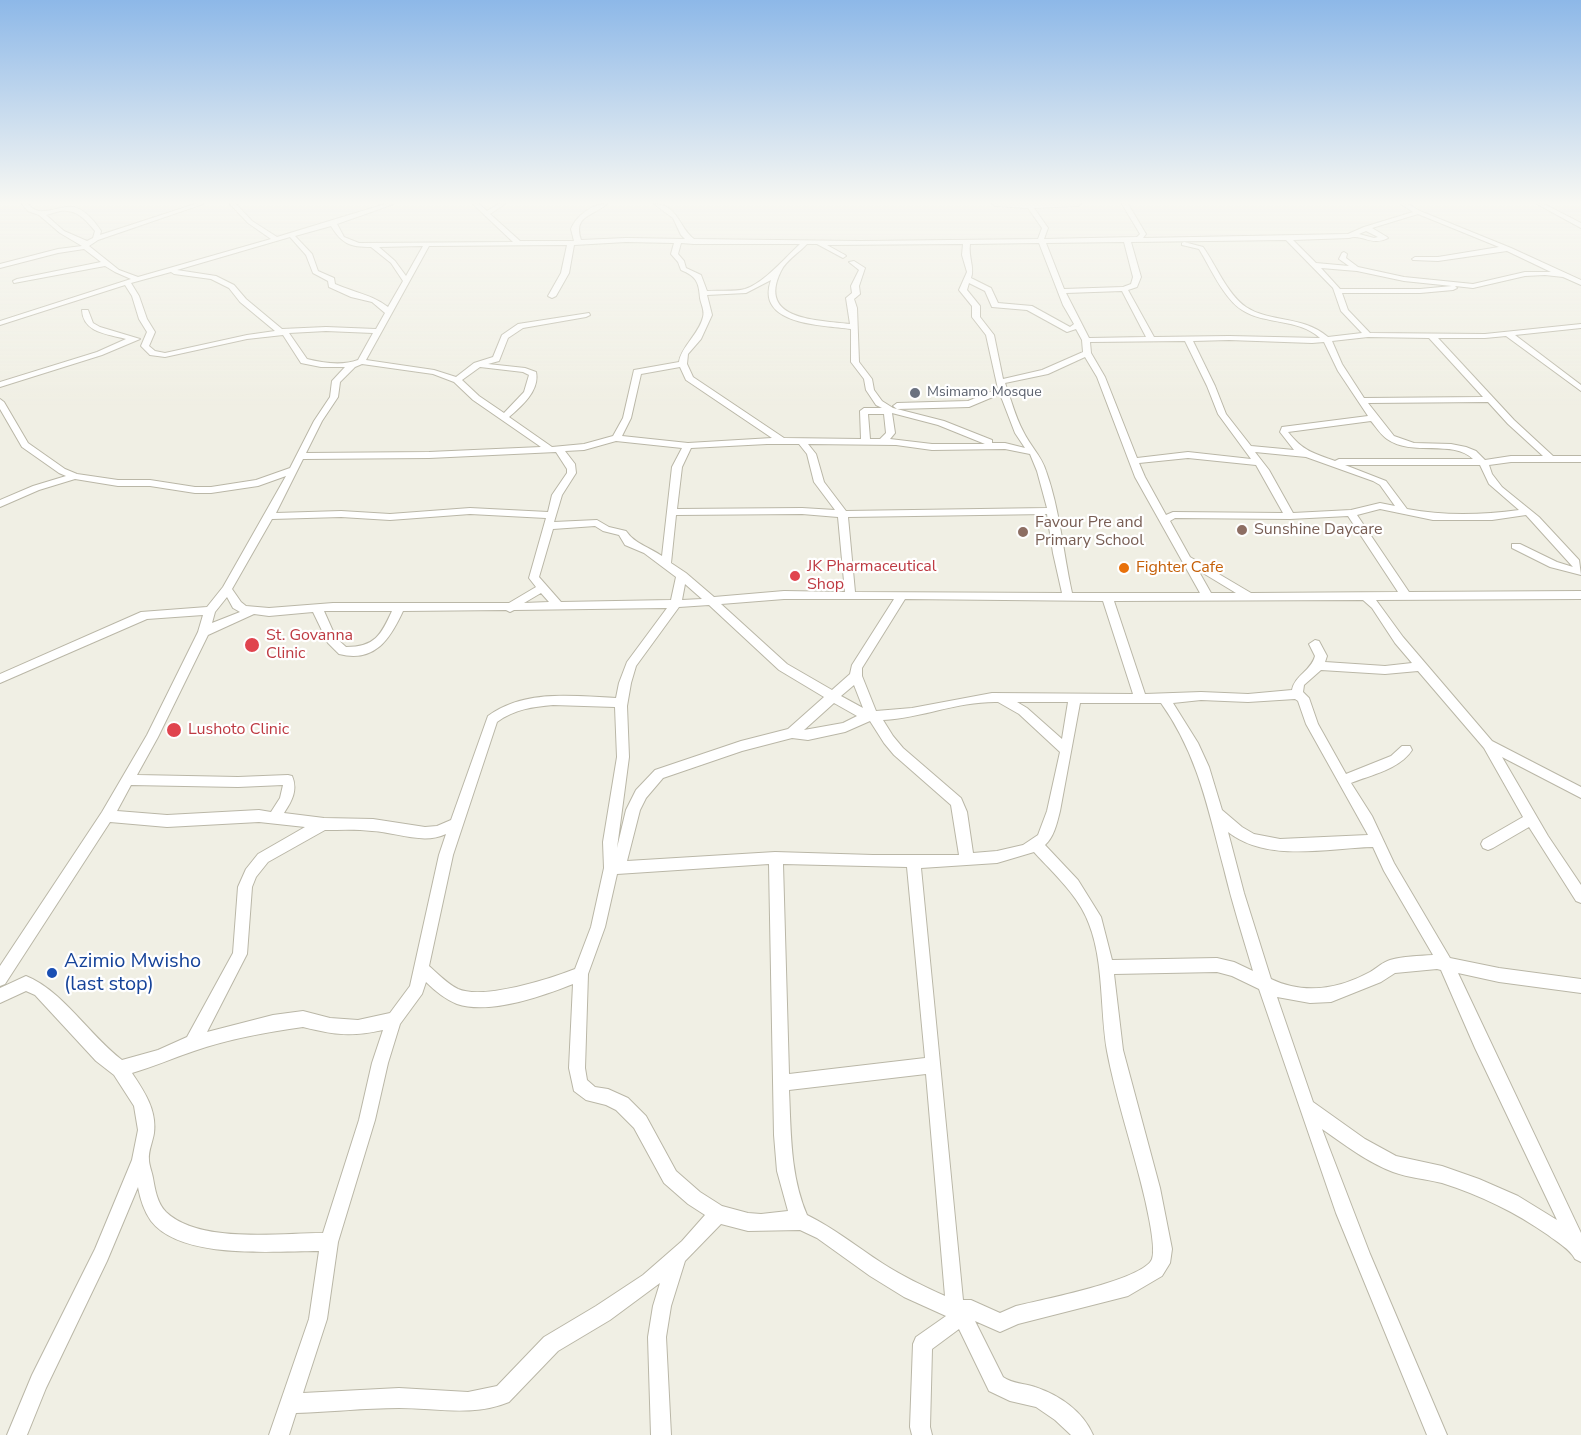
<!DOCTYPE html>
<style>
body{margin:0}
canvas{display:block;background:#f0efe4}
</style>
<canvas width="1581" height="1435"></canvas>
<script>
const g = document.querySelector('canvas').getContext('2d');
g.lineJoin = 'round';
function stroke(path, color, width, dash) { g.strokeStyle = color; g.lineWidth = width; g.lineCap = dash ? 'butt' : 'round'; g.setLineDash(dash || []); g.stroke(path); }
function paint(path, color) { g.fillStyle = color; g.fill(path, 'evenodd'); }
function drawText(font, color, halo, rows, align = 'center') {
  g.font = font + ' "Nunito Sans",sans-serif'; g.lineWidth = 4.5; g.setLineDash([]); g.textBaseline = 'middle'; g.strokeStyle = halo; g.fillStyle = color; for (const [text, x, y, turn = 0] of rows) {
    g.save(); g.translate(x, y); g.rotate((+turn || 0) * Math.PI / 180); g.textAlign = isNaN(turn) ? turn : align; if (halo) g.strokeText(text, 0, 0); g.fillText(text, 0, 0); g.restore();
  }
}
const minor = new Path2D(`
 M22 204H28C42 221 60 202 77 208 87 212 95 222 101 231L100 235 195 204H203L98 240 89 246 119 270 138 277 271 239 248 223 230 204H236L252 221 277 237 385 204H394L337 224 344 237 359 243 513 242 473 204H479L487 211 498 204H505L490 214 520 241H574L571 229C576 216 593 203 607 204 591 217 573 216 581 240L626 238 685 239 681 235 673 218 654 204C678 204 679 228 694 239L861 241 1038 239 1042 228 1028 208 995 206 992 204H1081L1078 206 1034 208 1048 228 1044 239 1137 237 1140 234 1122 204H1128L1146 234 1143 238 1348 234 1364 227 1413 212 1401 204H1408L1420 211 1511 248 1581 280V285L1563 277 1545 275 1525 276 1473 288 1455 286 1457 288 1453 290 1420 293H1342L1348 310 1370 333 1485 334 1581 324V328L1515 335 1581 385V391L1506 336 1485 338H1438L1514 420 1553 456H1581V462H1511L1489 465 1492 474 1502 487 1539 517 1579 560 1581 575 1550 567 1512 548V544H1520L1557 562 1573 567 1526 515 1492 520H1433L1380 509 1357 515 1409 592 1581 591V599L1376 600 1403 637 1492 741 1581 787V798L1502 757 1548 836 1581 885V903L1576 901 1529 827 1493 848 1488 850 1483 848 1481 844 1483 840 1523 817 1484 748 1418 671 1385 674 1321 670 1304 685 1303 692 1309 698 1318 724 1346 774 1391 756 1402 746H1410L1412 750C1400 769 1371 775 1351 783L1372 816 1394 863 1450 958 1499 968 1581 979V993L1499 982 1458 973 1581 1233V1262L1575 1259C1570 1249 1557 1242 1548 1235 1515 1212 1480 1195 1442 1183 1426 1179 1409 1178 1393 1172 1367 1162 1345 1145 1322 1129L1370 1254 1447 1435H1427L1336 1213 1259 989 1232 976 1217 972 1114 974 1123 1050 1160 1188 1172 1249 1170 1263 1162 1276 1128 1296 1018 1324 1000 1332 975 1321 1003 1377C1013 1384 1024 1383 1035 1387 1059 1395 1083 1411 1093 1435H1071L1055 1420 1036 1407 1010 1401 989 1391 959 1329 932 1349 930 1427 932 1435H912L910 1427 913 1344 916 1337 946 1316 904 1297 870 1276 817 1238 800 1230 748 1231 721 1224 685 1261 671 1306 666 1337 671 1435H651L648 1337 653 1306 660 1283 610 1320 558 1351 509 1402C473 1417 436 1408 399 1408 364 1408 330 1412 296 1413L289 1435H269L309 1319 319 1251C274 1251 181 1260 151 1221 144 1211 140 1198 138 1187L107 1261 46 1388 27 1435H7L32 1375 95 1249 132 1160 138 1130 134 1106 114 1075 96 1061 35 995 26 991 0 1003V988L26 976C62 990 90 1036 122 1060L158 1050 187 1037 233 953 238 887 246 869 258 854 305 827 259 822 167 827 110 822 5 984 0 986V966L102 812 147 735 198 632 203 615 147 619 0 683V674L141 612 207 607 223 587 286 476 258 486 211 493H195L150 486H118L75 479 39 490 0 507V500L33 486 66 476 59 473 22 447 0 409V399L4 402 28 443 65 469 77 474 118 480H150L195 487H211L256 480 290 468 314 421 330 397 332 381 345 367H321L301 363 283 335 247 339 165 357 150 355 141 346 147 332 139 319 132 296 125 285 0 325V321L131 279 115 272 105 266 14 283 13 281 17 279 101 262 84 249 58 253 0 268V264L58 249 82 246 60 233 39 215 28 211ZM60 211C77 209 85 219 95 231L93 238 87 241 64 231 46 215ZM1418 214 1499 247 1438 257H1415L1412 259 1413 260 1438 261 1507 251 1551 272H1525L1473 284 1404 277 1358 267 1346 258 1347 254 1344 252 1342 253 1339 259 1349 266 1316 263 1293 240 1349 238C1362 233 1371 247 1388 238L1387 237 1372 228ZM331 226C342 244 350 247 371 247L391 263 403 281 388 307C373 295 353 292 335 284L334 278 318 271 312 254 295 236ZM1366 231 1378 237 1374 238 1359 234ZM290 237 306 255 313 273 328 281 329 287 351 297 372 302 385 313 376 329 326 327 282 329 246 299 234 285 216 276 177 270ZM1286 240 1333 288 1341 311 1362 333 1328 337C1302 315 1270 323 1246 307 1227 294 1216 265 1203 247L1184 242 1182 243V245L1199 249C1210 267 1224 299 1242 310 1265 325 1298 318 1320 338L1229 336 1154 337 1128 290 1137 287 1141 277 1131 242ZM626 242 674 243 671 254 678 262 681 270C696 276 699 282 700 298 701 304 705 311 703 317 699 334 681 347 679 362L634 370 623 418 613 436 584 444 552 447 509 417C522 406 540 390 536 372L525 368 488 364 499 361 508 338 523 328 586 317 590 315 589 313 518 324 502 335 493 357 474 363 456 377 434 370 366 360 429 246 567 245 561 273 548 296 552 298 556 296 569 273 574 245ZM1124 242 1133 277 1131 284 1123 287 1064 289 1046 243ZM681 243 694 244H800C785 258 764 283 745 289 734 292 718 290 707 291L701 275 686 268 684 261 678 254ZM1039 243 1063 305 1074 324 1070 327 1032 306 998 303 991 288 971 278C975 268 968 257 970 244ZM807 244H817L843 258 846 256 845 255 827 245 963 244 962 255 967 272 959 290 972 306V317L986 335 998 389 968 401 897 403 893 406 897 409 969 407 1000 394 1015 433 1025 448 1005 443H992V440L944 421 893 408 882 401 874 390 872 379 859 362 857 308 854 299 860 294 859 286 865 268 854 261 849 262 859 270 851 286 852 293 846 298 850 324C819 320 756 321 781 271 786 260 799 253 807 244ZM423 246 406 276 395 261 379 247ZM1321 268 1357 271 1404 281 1452 286 1420 289H1340ZM171 272 174 274 211 279 229 288 240 302 275 331 247 335 165 353 155 351 149 346 155 332 147 319 139 296 131 283ZM771 280C755 325 822 325 851 329V362L864 379 866 390 876 405 882 408H864L860 411 861 439 784 438 693 377 687 364 688 354 701 339 712 315 707 295 746 293ZM969 283 985 291 992 307 1027 310 1067 332 1076 329 1082 340 1083 352 1042 370 1003 379 994 335 980 317V306L967 290ZM1122 291 1146 337 1089 338 1066 293ZM326 331 373 333 358 360C342 366 323 363 307 359L289 333ZM1368 337 1429 338 1483 397 1364 398 1342 364 1332 341ZM1229 340 1312 343 1324 342 1338 371 1368 416 1282 427 1280 432 1294 450 1251 446 1226 414 1215 386 1193 341ZM1185 341 1207 386 1218 414 1251 459 1188 452 1137 458 1105 377 1091 353 1090 342ZM1085 357 1097 377 1135 477 1200 593H1072C1063 552 1060 510 1046 471 1041 455 1030 446 1023 431 1015 416 1011 399 1005 383L1048 374ZM362 364 433 374 454 382 473 400 541 447 429 452 306 453 322 421 338 397 340 382 355 367ZM480 367 523 372 529 375 524 392 504 413 479 396 462 380ZM680 367 686 380 772 438 688 443 622 436 631 418 641 374ZM1488 402 1508 424 1543 456H1511L1485 460 1476 451 1466 447 1451 444 1414 443 1394 436 1368 403ZM892 413 938 425 985 444H932L890 439 895 433ZM868 414H884L886 433 880 439H870ZM1371 421C1376 427 1381 435 1387 439 1412 457 1453 439 1473 459H1339L1335 461C1313 453 1303 451 1288 432ZM616 441 682 448 672 467 662 556C649 547 635 544 626 531L609 527 597 520 554 522 562 495 576 473 575 464 565 451 584 450ZM767 444H799L807 454 814 482 835 510 802 508 677 509 682 467 691 448ZM808 444 896 445 932 450 1005 449 1030 454 1037 471 1047 508 846 511 824 482 816 454ZM556 452 567 469V473L552 495 548 512 470 508 390 514 341 511 276 513 303 459 429 458ZM1255 452 1306 457 1373 481 1380 485 1395 506 1380 503 1351 510 1293 513 1269 470ZM1188 458 1256 465 1283 513 1173 512 1166 515 1145 477 1139 463ZM1345 465H1480L1489 484 1519 510C1482 515 1444 516 1407 509L1386 481ZM470 514 546 518 529 578 536 587 509 603H333L269 608 246 606 241 602 232 589 272 519 341 517 390 520ZM802 514 838 517 845 592 784 591 714 597 686 573 671 563 676 515ZM1047 514 1053 553 1062 593 855 592 848 517ZM1348 516 1398 592 1251 593 1190 557 1170 521 1175 518 1290 519ZM595 526 603 531 619 535 625 545 644 553 676 577 671 600 561 602 539 577 553 529ZM1198 570 1236 593H1211ZM685 584 702 599 682 600ZM541 593 549 602 524 603ZM227 597 233 608 240 612 212 623 215 612ZM784 599H894L852 665 850 674 832 690 787 664 721 604ZM905 599 1103 601 1133 694 992 693 912 708 876 711 862 676V668ZM1363 600 1372 608 1395 643 1412 663 1385 666 1325 662 1327 656 1319 641 1315 640 1309 644 1315 656C1311 671 1295 675 1292 690L1248 694 1201 692 1145 694 1114 601ZM709 605 779 670 824 697 788 729 741 741 655 770 636 790 626 810 617 848 629 757 627 706 631 683 636 666 679 607ZM667 608 627 662 619 683 616 698C573 696 525 689 488 716L451 820 437 826 425 827 373 819 324 818 284 813C292 801 298 790 292 776L288 775 238 777 137 775 158 737 208 635 254 614 269 616 313 612 328 643 339 654C375 663 390 639 403 611L506 610 510 612 514 610ZM324 611H392C381 635 375 647 346 647L336 638ZM854 685 863 708 841 696ZM1295 699 1298 701 1306 724 1368 835 1280 839 1254 834 1242 827 1222 810 1209 767 1198 743 1173 703 1201 700 1248 702ZM998 702 1019 714 1060 752 1047 811 1038 835 1023 845 997 851 973 853 967 812 961 798 903 748 893 736 883 720C921 718 959 701 998 702ZM1017 702H1068L1062 739 1027 708ZM834 703 857 716 843 723 804 730ZM1080 703H1161C1198 755 1208 809 1224 869 1232 903 1243 937 1253 971L1234 962 1217 958 1112 960 1101 917 1078 880 1045 845C1054 837 1057 823 1060 811ZM553 705 615 707 617 757 603 842 604 868 591 927 575 969C550 979 483 1000 458 989 448 984 438 974 429 966L453 855 497 722C515 709 532 707 553 705ZM870 721 884 743 894 755 951 805 959 855H873L775 852 627 861 640 810 646 798 663 778 742 751 792 738 808 740 845 732ZM131 785 238 787 283 785 280 798 271 812 259 810 167 815 117 811ZM325 830C340 830 356 829 372 831 396 832 423 845 446 834L439 855 410 986 390 1013 358 1020 330 1018 303 1011 273 1015 207 1032 247 954 252 887 256 877 268 862ZM1228 832C1268 863 1326 848 1373 847L1384 871 1433 955C1419 956 1403 956 1390 960 1383 962 1377 968 1370 972 1339 989 1304 995 1271 979L1244 893ZM1034 852C1054 874 1079 896 1089 924 1104 962 1100 1011 1107 1051 1115 1094 1129 1136 1140 1179 1144 1194 1157 1247 1152 1259 1144 1280 1040 1300 1016 1306L1000 1313 971 1300H963L921 868 997 863ZM769 864 774 1135 777 1171 788 1211 761 1214 748 1213 722 1206 700 1192 676 1171 646 1116 628 1098 608 1089 595 1087 587 1080 585 1068 588 974 605 927 617 874ZM783 864 907 867 925 1058 789 1074ZM1437 969 1441 970 1475 1048 1557 1220 1518 1196 1479 1179 1442 1166 1396 1156 1365 1139 1313 1102 1277 997 1310 1003 1331 1002 1381 982 1395 973ZM426 982C435 991 445 999 457 1004 489 1015 543 996 573 984L569 1068 574 1091 586 1100 606 1105 616 1110 634 1128 664 1183 688 1204 705 1215 682 1241 643 1275 596 1306 544 1337 497 1386 468 1392 399 1388 303 1393 327 1319 338 1242 375 1120 388 1063 400 1024 422 994ZM303 1027C335 1035 351 1037 383 1030L372 1063 359 1120 323 1233C279 1233 200 1244 166 1212 157 1203 155 1189 153 1178 152 1172 149 1165 149 1160 148 1151 153 1141 154 1133 157 1110 144 1091 132 1073 153 1067 173 1058 194 1051 228 1039 267 1032 303 1027ZM926 1074 945 1296C923 1286 902 1276 882 1263 857 1247 834 1228 807 1215 790 1175 791 1132 789 1090Z
 M1537 204H1544L1581 223V228Z
 M82 310H88L93 323 100 327 140 339 102 355 0 387V382L97 352 126 339C108 334 83 333 82 310Z`);
stroke(minor, '#bab7a7', 2);
paint(minor, '#fff');
const sky = g.createLinearGradient(0, 0, 0, 405);
sky.addColorStop(0, '#8db8e8');
sky.addColorStop(0.5, '#f8f8f3');
sky.addColorStop(1, '#f8f8f300');
g.fillStyle = sky;
g.fillRect(0, 0, 1581, 405);
for (const [x, y, r, color] of [
 [915,393,6,"#6b7280"],
 [1242,530,6,"#8d6e63"],
 [1023,532,6,"#8d6e63"],
 [1124,568,6,"#e8710a"],
 [795,576,6,"#e0444e"],
 [252,645,8,"#e0444e"],
 [174,730,8,"#e0444e"],
 [52,973,6,"#1a4fb4"]
]) { const dot = new Path2D(); dot.arc(x, y, r, 0, 2 * Math.PI); g.fillStyle = color; g.fill(dot); stroke(dot, '#fff', 2); }
drawText('14px', '#5b616d', '#fff', [
 ["Msimamo Mosque",927,393]
], 'left');
drawText('16px', '#785e54', '#fff', [
 ["Favour Pre and",1035,523],
 ["Primary School",1035,541],
 ["Sunshine Daycare",1254,530]
], 'left');
drawText('16px', '#be3a42', '#fff', [
 ["JK Pharmaceutical",807,567],
 ["Shop",807,585],
 ["St. Govanna",266,636],
 ["Clinic",266,654],
 ["Lushoto Clinic",188,730]
], 'left');
drawText('16px', '#c56008', '#fff', [
 ["Fighter Cafe",1136,568]
], 'left');
drawText('20px', '#164399', '#fff', [
 ["Azimio Mwisho",64,962],
 ["(last stop)",64,985]
], 'left');
</script>
